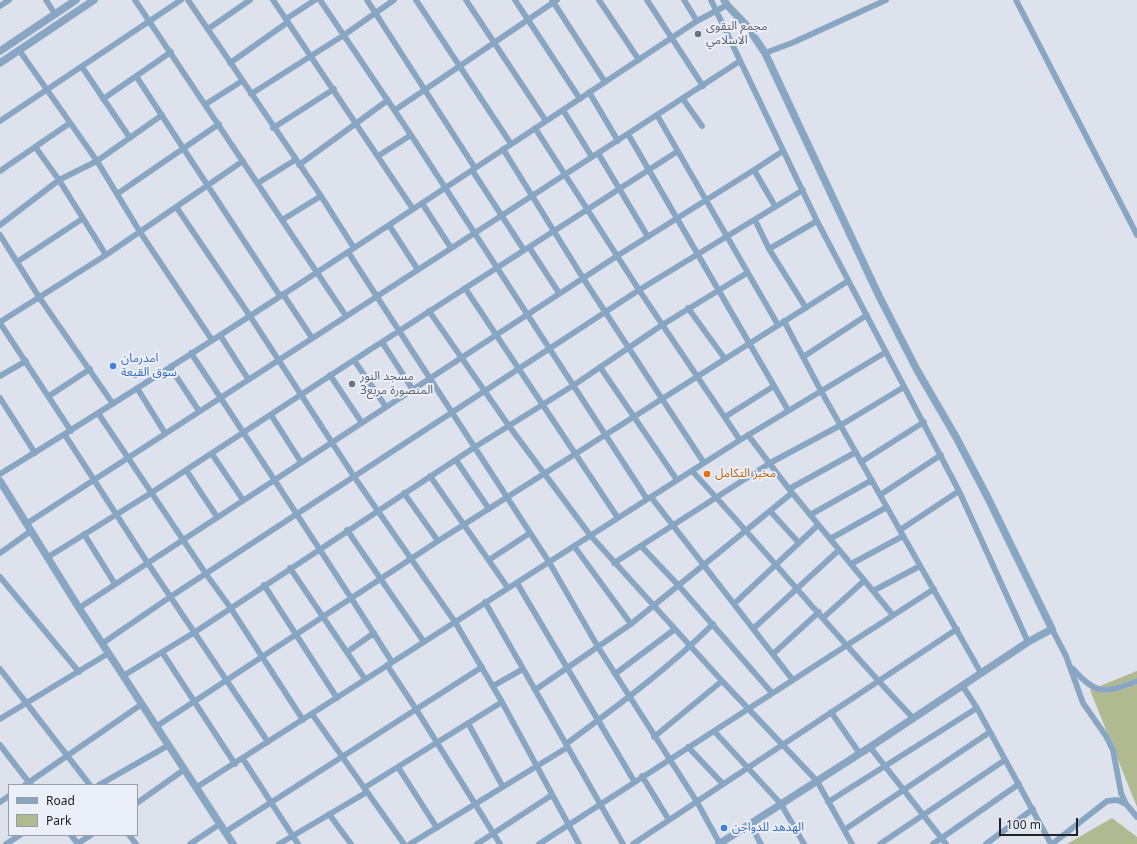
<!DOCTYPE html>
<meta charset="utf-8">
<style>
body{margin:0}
#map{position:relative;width:1137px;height:844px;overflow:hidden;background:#dee2ec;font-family:"Noto Sans",sans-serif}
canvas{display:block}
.legend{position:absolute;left:8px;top:784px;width:130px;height:52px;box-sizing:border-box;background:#ebeffa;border:1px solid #9a9da5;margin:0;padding:5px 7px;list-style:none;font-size:12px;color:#212226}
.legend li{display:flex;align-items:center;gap:8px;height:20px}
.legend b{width:20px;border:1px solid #9a9da5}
.scale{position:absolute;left:999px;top:818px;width:79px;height:18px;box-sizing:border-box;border:2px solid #212226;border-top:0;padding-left:5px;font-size:12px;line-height:14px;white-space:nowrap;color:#212226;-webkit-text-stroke:3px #ebeffa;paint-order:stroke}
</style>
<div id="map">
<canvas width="1137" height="844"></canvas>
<ul class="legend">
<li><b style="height:5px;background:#87a6c3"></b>Road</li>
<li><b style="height:11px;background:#b0b990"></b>Park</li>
</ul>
<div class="scale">100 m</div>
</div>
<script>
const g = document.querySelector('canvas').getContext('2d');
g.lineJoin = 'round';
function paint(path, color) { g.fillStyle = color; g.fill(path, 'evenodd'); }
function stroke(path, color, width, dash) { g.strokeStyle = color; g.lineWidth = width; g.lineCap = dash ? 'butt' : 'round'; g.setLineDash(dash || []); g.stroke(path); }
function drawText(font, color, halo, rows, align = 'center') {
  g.font = font + ' "Noto Sans","Noto Sans Arabic",sans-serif'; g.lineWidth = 4; g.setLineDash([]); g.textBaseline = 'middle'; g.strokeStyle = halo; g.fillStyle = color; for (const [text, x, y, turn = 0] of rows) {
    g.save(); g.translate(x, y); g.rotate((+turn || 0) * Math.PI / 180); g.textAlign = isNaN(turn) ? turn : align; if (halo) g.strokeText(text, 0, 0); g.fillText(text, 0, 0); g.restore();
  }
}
paint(new Path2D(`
 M1137 671V807L1090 690Z
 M1112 818 1137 837V844H1067Z`), '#b0b990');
const minor = new Path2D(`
 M46 0 55 14
 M135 0 346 316
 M188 0 321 196 354 248
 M273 0 413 209
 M320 0 411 135 647 499
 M367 0 475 168
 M416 0 511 144
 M466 0 546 121
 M515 0 580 99
 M552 0 605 82
 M599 0 639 60
 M647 0 703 86
 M684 0 697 21
 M711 0 817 221 959 491 1028 642
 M1016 0 1137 235
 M0 6 9 0
 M286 19 315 0
 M208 29 250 0
 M19 50 97 161 140 232 212 340
 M765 53 792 43 886 0
 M230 63 288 22
 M82 67 130 138
 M136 76 280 296
 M589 92 618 141
 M251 94 344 35 394 0
 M103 99 171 52
 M683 99 702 126
 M206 104 242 81
 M395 110 557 0
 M563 110 592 157
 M657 115 778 325
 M0 121 181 0
 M273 128 334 89
 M535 128 639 290 740 440
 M628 134 788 410
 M36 148 59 180 106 255
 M503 149 583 278 704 463
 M598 153 648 237
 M378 156 411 135
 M299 165 388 100
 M472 170 524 250
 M0 171 70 123
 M258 183 295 160
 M117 194 219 124
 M422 203 451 248
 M775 206 754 170 783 151
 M177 208 250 316 355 478 455 622 502 702 579 844
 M282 220 321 196
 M755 220 769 249 806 308
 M0 225 59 180 97 161 162 115
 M389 225 418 270
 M0 235 39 297 113 404
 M529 247 559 293
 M769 249 817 221
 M348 252 549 562 598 647 697 802 720 844
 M17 262 82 219
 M465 288 618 518
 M283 294 312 338
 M688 308 725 359
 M429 311 509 426 590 535 722 681 817 781 852 844
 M784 321 821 391 981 673
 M0 322 106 255 243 161
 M0 323 71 431
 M220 335 248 379
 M382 342 413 390
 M191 353C259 456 326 558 392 662
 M803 357 867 315
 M354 360 386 407
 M170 367 199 411
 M600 367 677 480
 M330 375 362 423
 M0 376 26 361
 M137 388 165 433
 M49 396 90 369
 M0 398 35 453
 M98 413 206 574 230 607 303 720
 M271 415 301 462
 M725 417 774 386
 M65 435 147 562 268 742
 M748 435 789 489 892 614
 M212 454 243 500
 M456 460 489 509
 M861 462 924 422
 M186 470 217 517
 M692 471C767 552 837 638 913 718
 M0 474C236 329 466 174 697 21L727 5
 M430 476 508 588
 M789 489 856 452
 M404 493 438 541
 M880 495 941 455
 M651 497 792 679
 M770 511 799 543
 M810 515 872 480
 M26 524 740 61
 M347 530 424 642
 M900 530 959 491
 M84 534 115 584
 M830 539 887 507
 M574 546 631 624
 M641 546 679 586 772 693
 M0 553 31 531
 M48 557 151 493 354 360 678 151
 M489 560 530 533
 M614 563 770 463 841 425 904 387
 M851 564 903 536
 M290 568 365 679
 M0 577 79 672
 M517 583 634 781
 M264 585 337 698
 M873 591 920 566
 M485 602 623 844
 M735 603 818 525
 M79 608 617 256 754 170
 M824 617 864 581
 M754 628 839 550
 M1052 629 1066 656 1083 703 1106 736 1113 750 1121 793 1126 804 1137 817
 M103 643 170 597 639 290 803 190
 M162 652 235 764
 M347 652 374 633
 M773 654 819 612
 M387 665 416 709 500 844
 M0 669 90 785
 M1073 669C1097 696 1105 693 1137 681
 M615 674 675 629
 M123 676 195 632 475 447 574 385 662 325 747 273
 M962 685 977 708 1051 844
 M493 686 523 669
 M535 690 631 624 792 493
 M831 712 860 754
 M312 714 404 844
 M0 719 109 653
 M468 723 503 787
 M157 726 438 541 848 281
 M714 731 781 804 804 844
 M654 737 722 681
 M566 744C617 706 668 669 713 624
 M0 745 31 785
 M688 747 723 784
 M870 747 946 844
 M243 759 298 844
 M398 767 437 828
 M642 776 669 820
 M25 785 142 704
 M99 785 169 745
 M197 787 740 440 886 352
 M364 788 502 702
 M0 802 9 796
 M828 802 977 708
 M137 803 185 769
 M329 814 351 844
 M750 824 761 844
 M844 830 990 732
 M225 832 482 667
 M71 835 78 844
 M129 835 136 844
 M6 844 20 835
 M77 844 91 835
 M190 844 220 824
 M279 844 367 792
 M410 844 568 747
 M477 844 552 795
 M539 844 934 589
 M633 844 957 629
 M880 844 1005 760
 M933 844 1019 784
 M986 844 1033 809
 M1052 844 1107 801 1117 800 1126 804`);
const tertiary = new Path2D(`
 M0 51 76 0
 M0 63 94 0
 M0 481 79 608 233 844
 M719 844 870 747 1028 642 1052 629 988 498 956 437 917 370 879 296 765 53 747 26 727 5 724 0`);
stroke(minor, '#bcbfc8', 6);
stroke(tertiary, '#bcbfc8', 8);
stroke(minor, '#87a6c3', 5.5);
stroke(tertiary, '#87a6c3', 7);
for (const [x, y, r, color] of [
 [698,34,4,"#6b7280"],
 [113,366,4,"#3f7fe0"],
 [352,384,4,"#6b7280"],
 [707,474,4,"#e8710a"],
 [724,828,4,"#3f7fe0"]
]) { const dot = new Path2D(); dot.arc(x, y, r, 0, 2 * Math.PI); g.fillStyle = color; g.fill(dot); stroke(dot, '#ebeffa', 1.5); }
drawText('12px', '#5b616d', '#ebeffa', [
 ["مجمع التقوى",706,27],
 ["الاسلامي",706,41],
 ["مسجد النور",360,377],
 ["المنصورة مربع3",360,391]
], 'left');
drawText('12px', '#366cbe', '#ebeffa', [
 ["امدرمان",121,359],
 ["سوق القيعة",121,373],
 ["الهدهد للدواجن",732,828]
], 'left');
drawText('12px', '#c56008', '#ebeffa', [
 ["مخبز التكامل",715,474]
], 'left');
</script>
